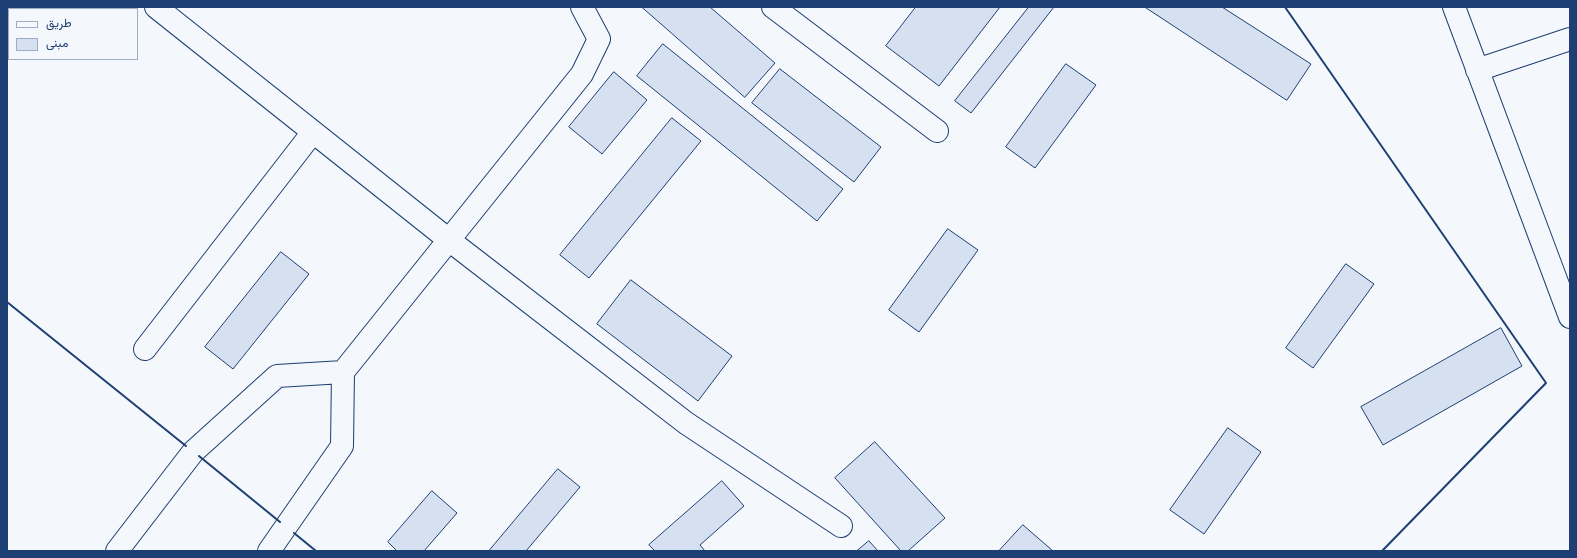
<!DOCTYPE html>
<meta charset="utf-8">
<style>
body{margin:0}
#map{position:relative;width:1577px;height:558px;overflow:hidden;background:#f4f7fb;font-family:"Fira Sans",Vazirmatn,sans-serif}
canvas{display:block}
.frame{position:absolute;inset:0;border:8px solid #1d3f73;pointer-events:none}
.legend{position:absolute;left:8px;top:8px;width:130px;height:52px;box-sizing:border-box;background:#f4f7fb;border:1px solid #9eadc5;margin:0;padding:5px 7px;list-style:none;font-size:12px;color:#1d3f73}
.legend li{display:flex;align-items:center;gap:8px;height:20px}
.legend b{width:20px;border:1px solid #9eadc5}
</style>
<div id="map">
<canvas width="1577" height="558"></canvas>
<div class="frame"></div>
<ul class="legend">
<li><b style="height:5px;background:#f4f7fb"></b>طريق</li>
<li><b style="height:11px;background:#d5e0f0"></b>مبنى</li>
</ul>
</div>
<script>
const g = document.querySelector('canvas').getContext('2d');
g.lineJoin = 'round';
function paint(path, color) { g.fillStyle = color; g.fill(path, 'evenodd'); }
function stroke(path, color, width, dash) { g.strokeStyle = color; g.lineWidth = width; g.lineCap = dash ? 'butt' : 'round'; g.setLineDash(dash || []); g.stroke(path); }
const building = new Path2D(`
 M642 7H710L775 63 745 97Z
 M916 7H1000L939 86 886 46Z
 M1029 7H1054L971 113 955 101Z
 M1145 7H1222L1311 64 1287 100Z
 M663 44 843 189 817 221 637 76Z
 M1066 64 1096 85 1035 168 1006 147Z
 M780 69 881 147 854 182 752 103Z
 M614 72 647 100 602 154 569 127Z
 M672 118 701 141 589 278 560 255Z
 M948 229 978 250 919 332 889 310Z
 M281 252 309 274 233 369 205 347Z
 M1346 264 1374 284 1313 368 1286 348Z
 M631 280 732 356 698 401 597 324Z
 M1501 328 1522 366 1383 445 1361 407Z
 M1228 428 1261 452 1204 534 1170 510Z
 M875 442 945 518 908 551H901L835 478Z
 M558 469 580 487 526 551H489Z
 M722 481 744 506 700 545 705 551H655L649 545Z
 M432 491 457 513 424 551H397L388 542Z
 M1023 525 1053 551H999Z
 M869 541 878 551H857Z`);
paint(building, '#d5e0f0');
stroke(building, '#1d3f73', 1);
const minor = new Path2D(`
 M156 7 449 240 686 423 841 526
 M773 7 937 131
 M1454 7 1570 317
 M1477 70 1570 39
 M145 349 313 132
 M117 551 193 452 277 376 343 372
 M269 551 342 446 343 372 582 74 599 39 582 7`);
stroke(minor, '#1d3f73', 24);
stroke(minor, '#f4f7fb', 22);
stroke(new Path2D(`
 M1285 7 1546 383 1382 551
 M7 302 186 446
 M199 456 280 522
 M294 533 316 551`), '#1d3f73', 2);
</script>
